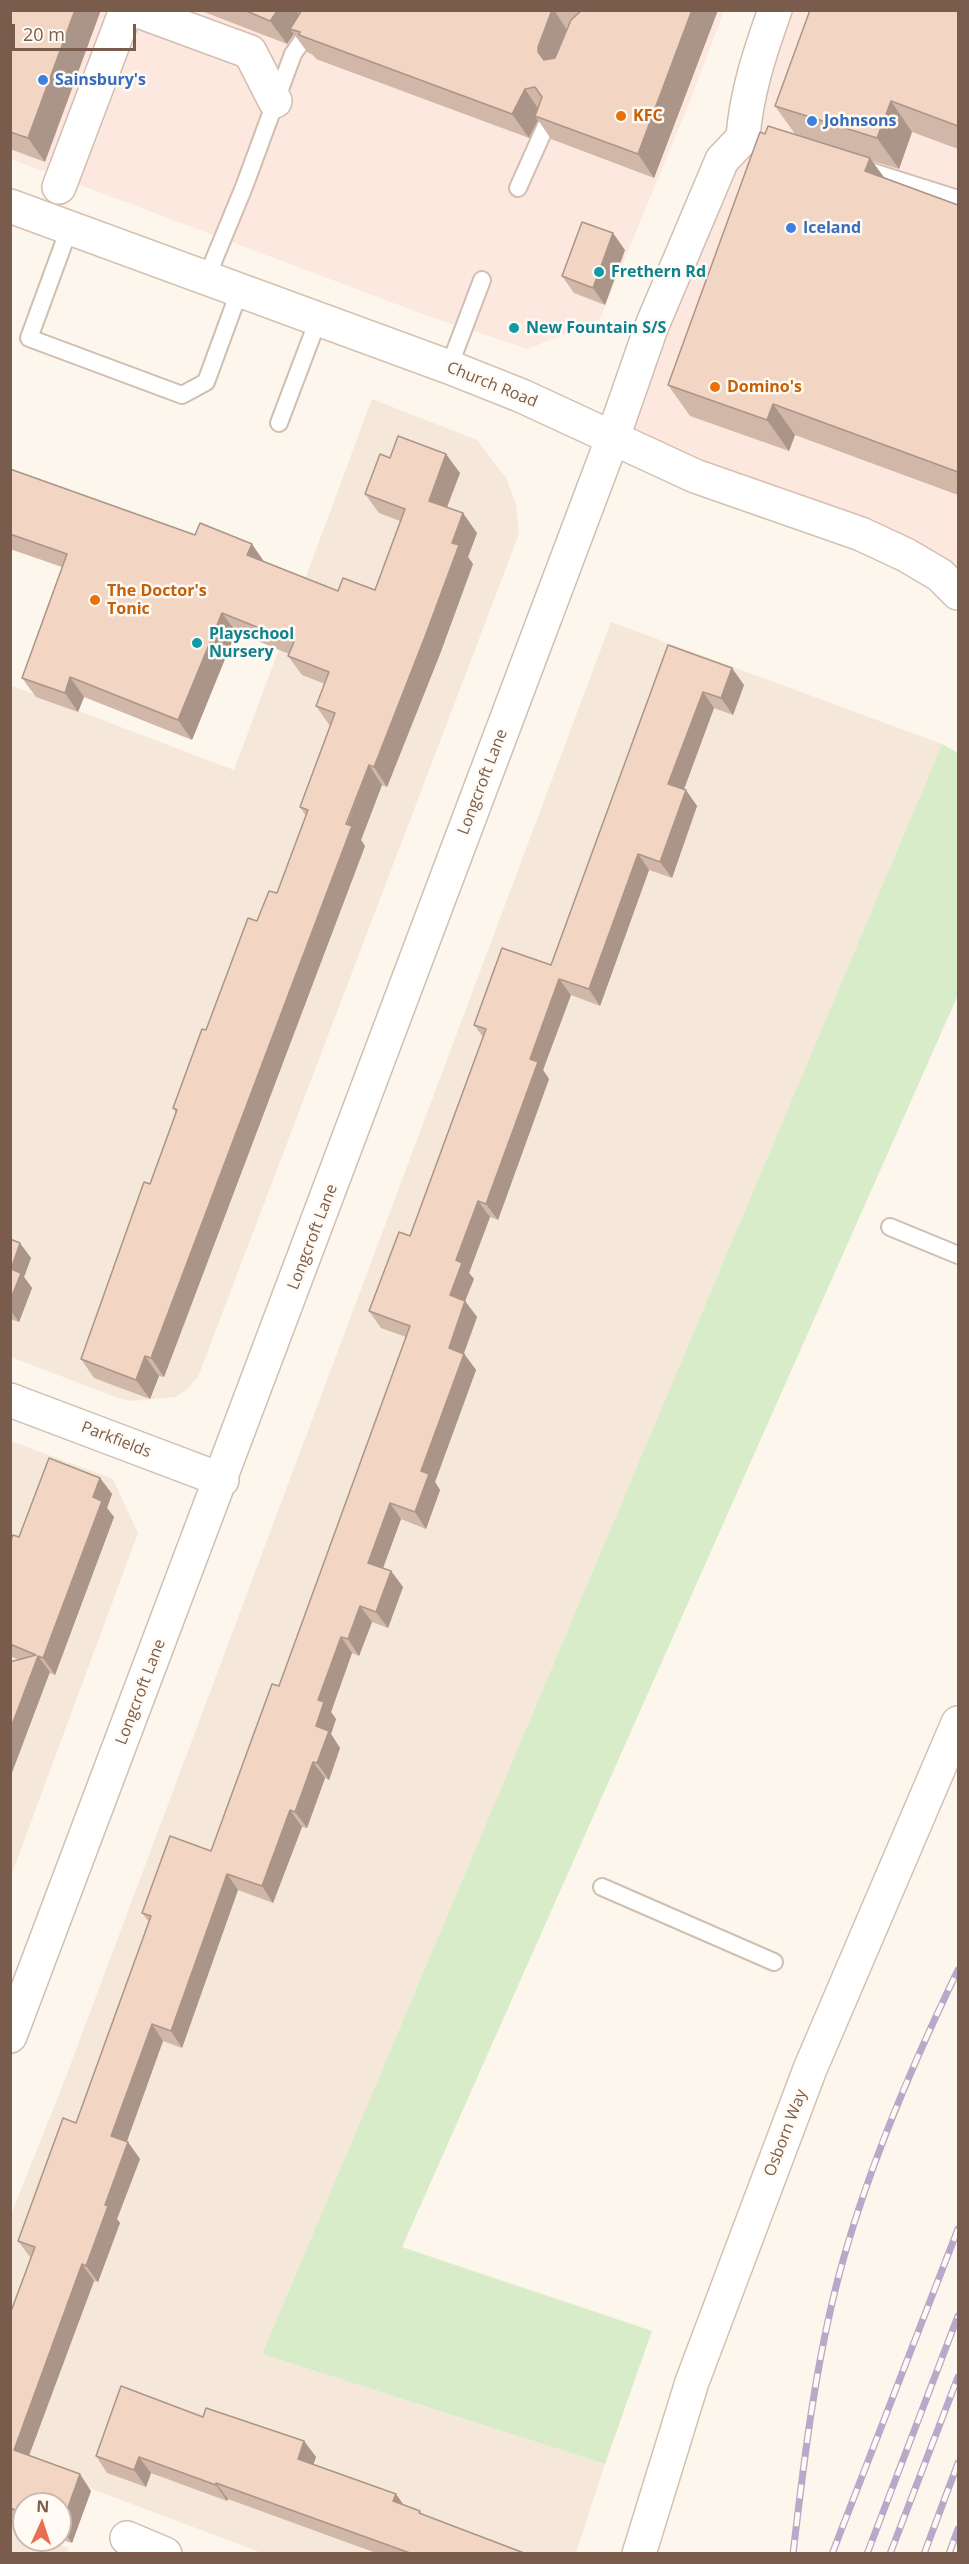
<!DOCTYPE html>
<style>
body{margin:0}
#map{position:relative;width:969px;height:2564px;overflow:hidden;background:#fdf6ec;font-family:"Open Sans",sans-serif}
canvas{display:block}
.frame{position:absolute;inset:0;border:12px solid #7a5c4d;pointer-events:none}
.north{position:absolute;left:12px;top:2492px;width:60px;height:60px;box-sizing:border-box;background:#fffaf3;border:2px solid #cabbb1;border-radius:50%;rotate:3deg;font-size:16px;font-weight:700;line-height:24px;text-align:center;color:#7a5c4d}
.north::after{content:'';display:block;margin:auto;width:21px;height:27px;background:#e76f51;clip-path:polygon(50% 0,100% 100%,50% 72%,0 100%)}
.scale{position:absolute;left:12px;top:24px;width:124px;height:27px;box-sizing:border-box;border:3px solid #7a5c4d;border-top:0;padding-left:8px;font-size:18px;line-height:21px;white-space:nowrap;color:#7a5c4d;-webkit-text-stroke:4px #fffaf3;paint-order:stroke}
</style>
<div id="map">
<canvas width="969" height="2564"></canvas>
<div class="frame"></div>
<div class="north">N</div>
<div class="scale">20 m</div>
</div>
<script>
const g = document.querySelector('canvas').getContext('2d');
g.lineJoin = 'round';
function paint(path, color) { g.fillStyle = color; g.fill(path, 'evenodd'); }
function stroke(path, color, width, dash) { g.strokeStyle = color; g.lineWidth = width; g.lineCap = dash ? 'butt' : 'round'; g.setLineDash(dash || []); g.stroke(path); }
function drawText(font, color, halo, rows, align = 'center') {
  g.font = font + ' "Open Sans",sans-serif'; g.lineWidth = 5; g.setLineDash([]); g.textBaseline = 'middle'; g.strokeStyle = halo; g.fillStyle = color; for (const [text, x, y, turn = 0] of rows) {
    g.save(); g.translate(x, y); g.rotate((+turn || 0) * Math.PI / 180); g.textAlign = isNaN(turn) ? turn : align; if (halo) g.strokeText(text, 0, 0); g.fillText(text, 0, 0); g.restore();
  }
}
paint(new Path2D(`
 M372 399 477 440 506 478 516 504 519 534 198 1377 186 1390 175 1397 133 1401 118 1398 11 1357 10 685 234 770Z
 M611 622 942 744 262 2354 605 2464 576 2553H262L55 2475 24 2504V2540H44L69 2548 67 2553H11L10 2217 67 2074Z
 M11 1441 113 1479 138 1533 11 1876Z`), '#f5e8da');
paint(new Path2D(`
 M11 11H724L690 101 600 319 528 349 428 316 11 159Z
 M775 11H958V593L613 437Z`), '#fde8e0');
paint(new Path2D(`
 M942 744 958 753V995L402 2247 652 2331 605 2464 262 2354Z`), '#d8ecc9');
const lane = new Path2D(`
 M863 169 958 199
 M518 188 548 121
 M69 229 29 338 182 395 206 382 239 292
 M206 279 244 187 293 54 309 31
 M449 367 482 280
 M279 423 318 320
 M890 1227 958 1255
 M602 1887 774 1962`);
const street = new Path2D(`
 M136 10 250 52 275 101
 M59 187 126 10
 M10 1400 222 1480
 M10 2036 613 437 651 328 722 160 743 138C746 94 760 52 775 10
 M127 2538 165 2554`);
const secondary = new Path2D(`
 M10 206 449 367 522 396 695 476 861 534 906 555 940 575 958 593
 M639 2554 692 2382 810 2069 958 1723`);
stroke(lane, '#d1beb0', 20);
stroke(street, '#d1beb0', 36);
stroke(secondary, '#d6c0b0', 36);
stroke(lane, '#fff', 16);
stroke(street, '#fff', 33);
stroke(secondary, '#fff', 33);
const rail = new Path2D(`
 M793 2554C804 2460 815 2366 839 2275 867 2170 911 2067 958 1970
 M832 2554 958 2229
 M867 2554 958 2316
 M890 2554 958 2377
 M924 2554 958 2463
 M949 2554 958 2529`);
stroke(rail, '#b9a8c9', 7);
stroke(rail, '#fffaf3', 4.5, [14]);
paint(new Path2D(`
 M10 10 45 162 10 149Z
 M199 10H718L654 178 551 139 538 120 529 138 316 59 313 55 307 52 294 34 287 44Z
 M958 10V149L912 132 899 169 872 161 884 177 958 205V495L795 435 789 451 690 416 668 385 795 134 775 106Z
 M625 250 605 305 574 293 562 276Z
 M390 458 460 473 447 507 477 533 468 557 473 564 440 654 387 787 382 785 361 840 365 846 164 1377 159 1376 150 1399 94 1378 81 1359 150 1184 176 1113 173 1108 206 1030 257 921 277 893 306 816 300 807 330 726 316 706 325 684 302 675 288 656 289 654 236 632 192 740 84 697 78 712 36 697 22 678 62 567 10 549V469L264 561 338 591 375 590 400 521 379 513 365 494Z
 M668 645 744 685 733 715 714 708 684 789 697 806 672 878 649 870 600 1006 571 995 543 1070 549 1079 498 1220 490 1217 469 1273 474 1279 465 1301 477 1317 464 1353 476 1370 435 1482 440 1490 426 1529 401 1519 383 1568 391 1571 403 1587 388 1628 372 1622 359 1656 352 1653 331 1712 336 1719 331 1734 340 1748 329 1780 325 1778 307 1828 302 1827 273 1903 238 1890 182 2048 163 2041 127 2141 140 2159 117 2219 120 2223 98 2282 94 2281 29 2456 91 2491 72 2543 60 2539V2504H24V2525L10 2520V2314L31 2258 30 2257 18 2241 76 2123 149 1922 142 1913 211 1851 279 1686 406 1337 381 1328 369 1311 410 1236 483 1037 474 1025 551 965Z
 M10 1239 31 1258 24 1277 32 1288 19 1322 10 1319Z
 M100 1478 112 1494 107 1508 114 1517 55 1675 10 1656V1542L19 1537Z
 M203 2417 304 2441 316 2457 313 2464 403 2505 420 2511 422 2515 525 2553H376L228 2499 227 2501 151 2473 146 2487 107 2473 96 2456Z`), '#d1b7a8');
paint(new Path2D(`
 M75 10H101L45 162 28 138Z
 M278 10H296L304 22 290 29 294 34 287 44 270 21Z
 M552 10H554L569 33 555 76 538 52V47Z
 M692 10H718L654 178 638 154Z
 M525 89 541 113 535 116 538 120 529 138 512 114Z
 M891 101 912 132 899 169 877 138Z
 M870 158 892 189 865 171Z
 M613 233 625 250 605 305 593 288Z
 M773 404 795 435 789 451 767 420Z
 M446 454 460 473 442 520 429 501Z
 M463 513 477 533 468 557 473 564 440 654 387 787 374 767Z
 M252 544 265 563 247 555Z
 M222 613 236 632 192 740 178 720Z
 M732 668 744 685 733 715 721 698Z
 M70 677 84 697 78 712 65 693Z
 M703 692 714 708 680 800 668 784Z
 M369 765 382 785 361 840 365 846 164 1377 151 1358Z
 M686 790 697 806 672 878 660 862Z
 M638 854 649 870 600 1006 589 989Z
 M559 979 571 995 543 1070 549 1079 498 1220 486 1204 530 1059Z
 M478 1201 490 1217 469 1273 474 1279 465 1301 477 1317 460 1364 449 1348 450 1295 456 1260Z
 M20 1243 31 1258 24 1277 32 1288 19 1322 10 1310 11 1269Z
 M464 1354 476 1370 435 1482 440 1490 426 1529 415 1512 421 1471Z
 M145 1356 159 1376 150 1399 136 1380Z
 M100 1478 112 1494 107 1508 114 1517 55 1675 43 1658 93 1497Z
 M390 1503 401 1519 379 1579 368 1563Z
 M391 1571 403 1587 388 1628 376 1612Z
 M360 1606 372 1622 359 1656 348 1639Z
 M341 1637 352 1653 331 1712 336 1719 331 1734 340 1748 329 1780 317 1763 316 1726 318 1700Z
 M38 1656 50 1672 10 1778V1730Z
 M313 1762 325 1778 307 1828 295 1812Z
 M290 1810 302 1827 273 1903 262 1886Z
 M227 1874 238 1890 182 2048 171 2031Z
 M152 2024 163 2041 123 2152 111 2136Z
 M128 2142 140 2159 117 2219 120 2223 98 2282 86 2266 105 2205Z
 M82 2264 94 2281 25 2466 14 2450Z
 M304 2441 316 2457 310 2475 298 2459Z
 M139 2457 151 2473 146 2487 134 2470Z
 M80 2474 91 2491 72 2543 61 2527Z
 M216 2483 228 2499 227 2501 216 2485Z
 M396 2494 408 2511 393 2501Z`), '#aa9588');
const building = new Path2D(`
 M10 10H75L28 138 10 132Z
 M244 10H278L270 21Z
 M302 10H552L538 47V52L544 60 555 58 571 20 582 10H692L638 154 535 116 542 97 535 87 525 89 512 114 299 35 300 32 290 29Z
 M810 10H958V126L891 101 877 138 775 106Z
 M768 126 870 158 865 171 958 205V472L773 404 767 420 668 385 760 132 765 134Z
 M582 222 613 233 593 288 562 276Z
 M398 436 446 454 429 501 463 513 452 543 459 545 426 634 374 767 369 765 346 824 352 826 151 1358 145 1356 136 1380 81 1359 144 1182 150 1184 177 1110 173 1108 202 1029 206 1030 248 918 257 921 269 891 277 893 308 810 300 807 335 713 316 706 329 672 288 656 294 642 222 613 178 720 70 677 65 693 22 678 67 554 10 534V469L195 535 200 523 252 544 247 555 338 591 343 578 375 590 405 509 365 494 380 454 390 458Z
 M668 645 732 668 721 698 703 692 668 784 686 790 660 862 638 854 589 989 559 979 530 1059 538 1062 486 1204 478 1201 456 1260 462 1263 450 1295 465 1301 449 1348 464 1354 421 1471 429 1474 415 1512 390 1503 368 1563 391 1571 376 1612 360 1606 348 1639 341 1637 318 1700 324 1702 316 1726 329 1731 317 1763 313 1762 295 1812 290 1810 262 1886 227 1874 171 2031 152 2024 111 2136 128 2142 105 2205 108 2206 86 2266 82 2264 14 2450 80 2474 61 2527 60 2526V2504H24V2513L10 2508V2314L35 2247 18 2241 63 2118 76 2123 151 1916 142 1913 170 1836 211 1851 272 1684 279 1686 410 1326 369 1311 399 1232 410 1236 486 1029 474 1025 502 948 551 965Z
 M10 1239 20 1243 11 1269 21 1273 10 1301Z
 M49 1458 100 1478 93 1497 102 1501 43 1658 38 1656 10 1730V1662L36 1655 10 1644V1542L13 1535 19 1537Z
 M121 2386 203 2417 206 2408 304 2441 298 2459 396 2494 393 2501 420 2511 419 2513 524 2553H410L216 2483V2485L139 2457 134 2470 96 2456Z`);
paint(building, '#f3d5c3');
stroke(building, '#aa9588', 1.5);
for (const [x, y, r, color] of [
 [43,80,6,"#3f7fe0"],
 [621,116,6,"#e8710a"],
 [812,121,6,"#3f7fe0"],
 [791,228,6,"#3f7fe0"],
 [599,272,6,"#0f9aa8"],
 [514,328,6,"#0f9aa8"],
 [715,387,6,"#e8710a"],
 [95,600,6,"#e8710a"],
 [197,643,6,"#0f9aa8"]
]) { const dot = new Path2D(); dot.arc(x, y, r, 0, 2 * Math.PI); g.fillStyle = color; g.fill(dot); stroke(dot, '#fffaf3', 2); }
drawText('bold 16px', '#366cbe', '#fffaf3', [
 ["Sainsbury's",55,80],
 ["Johnsons",824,121],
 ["Iceland",803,228]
], 'left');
drawText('bold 16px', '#c56008', '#fffaf3', [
 ["KFC",633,116],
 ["Domino's",727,387],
 ["The Doctor's",107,591],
 ["Tonic",107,609]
], 'left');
drawText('bold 16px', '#0d838f', '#fffaf3', [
 ["Frethern Rd",611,272],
 ["New Fountain S/S",526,328],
 ["Playschool",209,634],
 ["Nursery",209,652]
], 'left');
drawText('16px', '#7a5c4d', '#fffaf3', [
 ["Church Road",492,385,22],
 ["Longcroft Lane",483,782,-69],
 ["Longcroft Lane",313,1237,-69],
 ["Parkfields",116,1440,21],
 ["Longcroft Lane",141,1692,-69],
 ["Osborn Way",786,2133,-69]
]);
</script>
